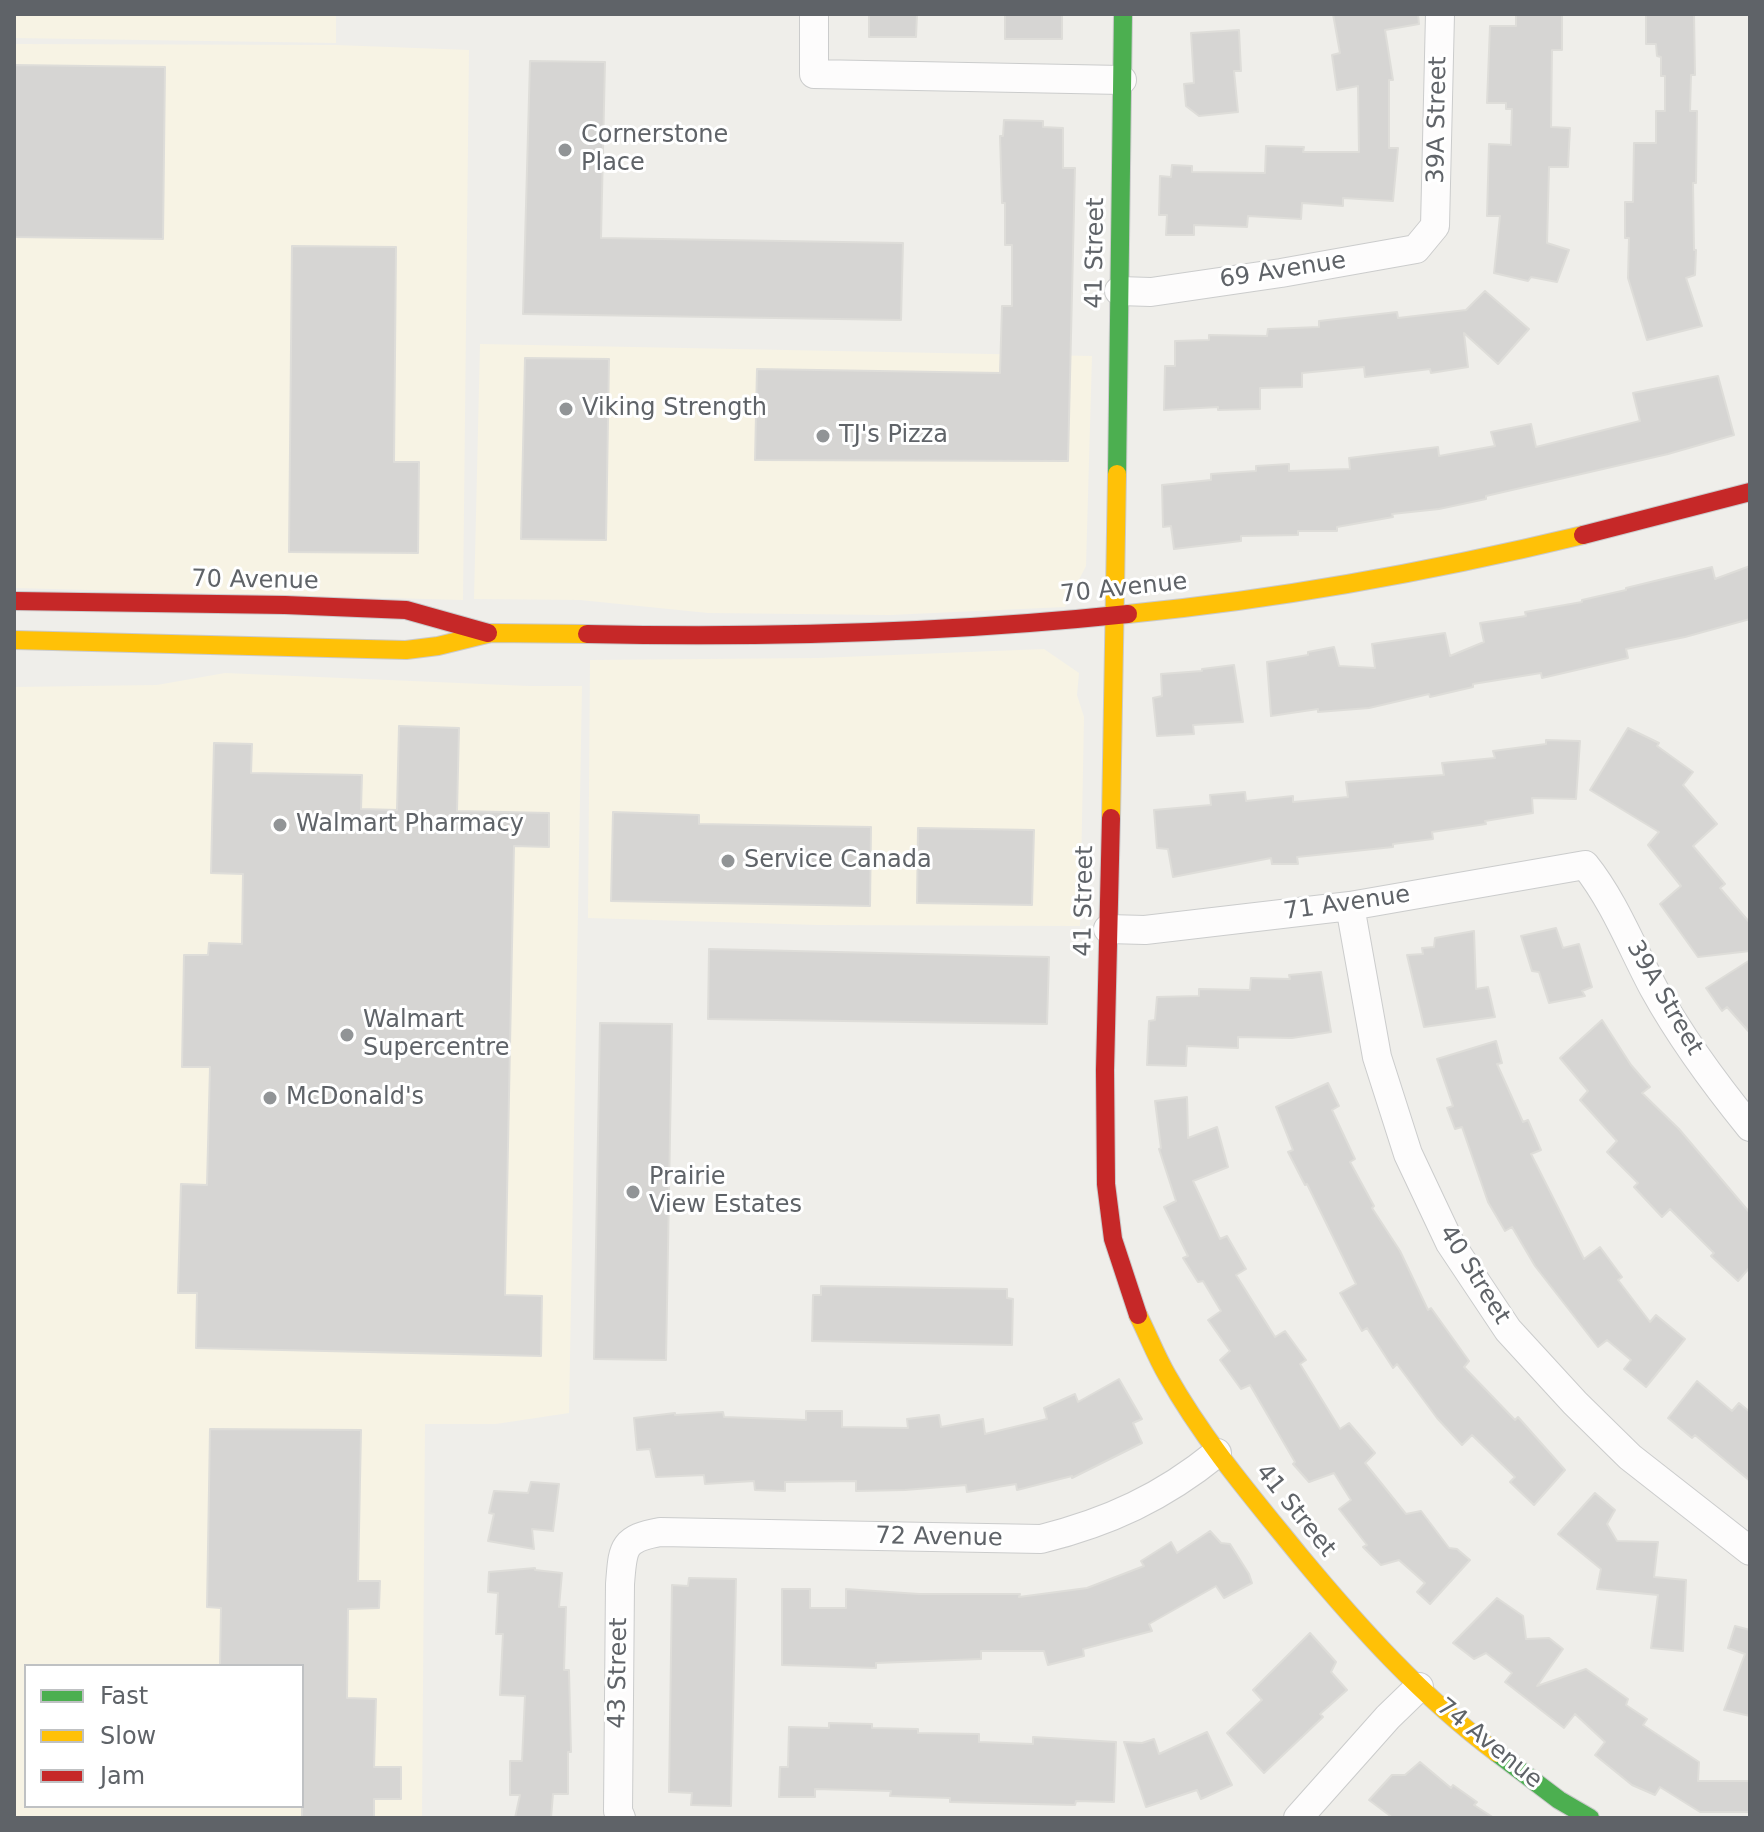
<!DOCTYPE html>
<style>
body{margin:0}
#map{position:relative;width:1764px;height:1832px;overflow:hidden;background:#efeeea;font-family:"DejaVu Sans",sans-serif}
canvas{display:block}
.frame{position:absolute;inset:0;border:16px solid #5f6368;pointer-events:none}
.legend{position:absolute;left:24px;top:1664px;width:280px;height:144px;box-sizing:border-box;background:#fff;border:2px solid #bfc1c3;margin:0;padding:10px 14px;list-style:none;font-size:24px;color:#5f6368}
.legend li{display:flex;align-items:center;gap:16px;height:40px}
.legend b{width:40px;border:2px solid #bfc1c3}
</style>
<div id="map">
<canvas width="1764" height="1832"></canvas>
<div class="frame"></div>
<ul class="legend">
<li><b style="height:10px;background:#4caf50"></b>Fast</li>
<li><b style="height:10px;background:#ffc107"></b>Slow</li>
<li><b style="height:10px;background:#c62828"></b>Jam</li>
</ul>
</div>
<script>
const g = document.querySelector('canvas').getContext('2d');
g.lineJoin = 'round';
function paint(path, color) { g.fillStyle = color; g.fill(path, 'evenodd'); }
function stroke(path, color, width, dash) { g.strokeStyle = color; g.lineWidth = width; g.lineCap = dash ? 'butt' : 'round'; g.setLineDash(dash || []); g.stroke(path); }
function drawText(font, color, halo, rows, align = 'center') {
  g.font = font + ' "DejaVu Sans",sans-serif'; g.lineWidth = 6; g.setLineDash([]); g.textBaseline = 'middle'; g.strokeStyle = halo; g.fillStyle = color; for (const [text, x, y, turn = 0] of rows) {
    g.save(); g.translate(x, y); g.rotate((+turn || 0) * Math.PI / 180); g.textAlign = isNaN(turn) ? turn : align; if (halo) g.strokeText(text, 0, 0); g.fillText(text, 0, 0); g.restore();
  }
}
paint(new Path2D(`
 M14 14H336V43L14 38Z
 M14 44 336 45 469 50 463 600 14 588Z
 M480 344 1092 356 1086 566 1065 607 890 615 708 613 580 600 474 599Z
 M1044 649 1079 673 1077 695 1084 717 1080 926 818 925 588 918 590 660 818 658Z
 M225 673 529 686H582L569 1413 496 1424H425L422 1818H14V687L157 685ZM26 1666H302V1806H26Z`), '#f7f3e4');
const building = new Path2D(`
 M869 14H917L916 37H869Z
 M1005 14H1062V39H1005Z
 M1333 14H1418L1419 24 1385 30 1393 80H1389V148H1398L1393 201 1343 198V206L1302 203 1301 219 1248 216 1247 227 1194 225V235H1166L1167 215H1159L1160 176 1171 177 1172 165 1192 166V172L1265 173 1266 146 1304 147 1303 152H1359L1358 86 1337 90 1332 55 1340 53Z
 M1516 14H1562V50H1552L1551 127 1570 128 1568 167H1549L1547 243 1569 250 1557 282 1531 277 1528 281 1494 273 1500 216H1487L1489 144 1511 145 1512 109H1506V103H1487L1490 26H1516Z
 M1646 14H1694L1695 75H1691L1690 111H1697L1696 183H1693L1694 250H1696L1695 275 1686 278 1702 326 1647 340 1628 278 1629 238H1625V202H1633L1634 143H1656V111H1665V76H1661V57L1657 56 1656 44H1646Z
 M1239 30 1241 71H1234L1238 112 1199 116 1186 106 1184 84 1194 83 1191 33Z
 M530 61 605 62 601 238 903 243 901 320 523 314Z
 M14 65 165 67 163 239 14 237Z
 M1004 120 1043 121V127L1063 128V168H1075L1068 461 755 460 757 369 1000 373 1002 306H1012V245H1005V203H1002L1000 136H1003Z
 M292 246 396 247 394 462H419L418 553 289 552Z
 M1485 291 1529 329 1498 364 1464 333 1468 367 1431 373 1430 369 1365 377 1364 367 1302 373V387L1260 388V409L1218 410V407L1164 410 1165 366H1175V341L1209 340V335L1267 336 1268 329 1319 327V321L1397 312 1398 318 1466 310Z
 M525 358 609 359 606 540 521 539Z
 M1718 376 1734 435 1668 454 1486 496V499L1439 509 1392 514 1393 517 1337 527V531H1298V535L1241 536V541L1174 549 1171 526 1163 527 1162 485 1211 480V474L1256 471V466L1289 464V471L1350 469 1349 458 1438 447 1439 456 1495 446 1491 432 1531 424 1536 447 1640 421 1633 393Z
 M1750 566V619L1685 637 1626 649 1628 658 1542 678 1541 673 1473 684V687L1430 697 1429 694 1369 708 1318 712V709L1271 716 1267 662 1308 655V652L1334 647 1339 666 1375 668 1372 644 1445 633 1450 656 1484 642 1480 623 1526 616 1525 612 1582 602V600L1626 590V588L1712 567 1715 579Z
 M1234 665 1243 722 1193 725 1194 734 1157 736 1153 698 1162 696 1161 674 1202 671V669Z
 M399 726 459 728 457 811 549 813V847L514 846 505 1295 542 1296 541 1356 196 1348 197 1293H178L181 1184 207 1185 210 1067H182L184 955H208L209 943 242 944 243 874 211 873 214 743 252 744 251 773 362 775 361 809 397 810Z
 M1628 728 1659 743 1657 746 1693 772 1683 785 1717 824 1693 846 1725 884 1720 888 1750 923V951L1698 957 1660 904 1681 886 1648 845 1659 832 1590 790Z
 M1546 740 1580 741 1576 799 1532 798 1533 813 1485 821 1486 824 1432 832 1433 839 1393 844V847L1297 857 1298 864H1272L1271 858 1173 877 1168 849 1157 848 1154 810 1211 805 1210 795 1245 792 1246 801 1293 796V802L1348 797 1346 782 1444 775 1442 763 1495 758 1493 751 1546 744Z
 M613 812 699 815V824L871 827 870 906 611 901Z
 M918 828 1034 830 1032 905 917 903Z
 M1556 928 1563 948 1579 944 1592 987 1582 991 1585 996 1549 1003 1539 972 1532 971 1521 936Z
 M1474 931 1476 989 1488 987 1495 1017 1424 1027 1407 955 1423 954 1422 948 1434 947 1435 938Z
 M709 949 1049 957 1047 1024 708 1019Z
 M1750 960V1033L1727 1007 1722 1011 1706 988Z
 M1321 972 1331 1032 1292 1038 1238 1037V1048L1187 1046 1186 1066 1147 1065 1149 1021 1155 1020 1157 997 1199 996V989L1250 990 1251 978 1290 979 1289 975Z
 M1602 1020 1631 1065 1650 1087 1642 1093 1679 1129 1750 1213V1267L1738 1281 1711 1256 1714 1253 1670 1209 1662 1217 1634 1187 1638 1183 1607 1152 1617 1141 1580 1100 1588 1091 1560 1058Z
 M600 1023 672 1024 666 1360 594 1359Z
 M1496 1041 1502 1063 1497 1064 1523 1122 1528 1120 1541 1150 1531 1154 1584 1259 1600 1247 1622 1277 1618 1280 1650 1322 1656 1315 1685 1339 1646 1387 1624 1369 1631 1360 1607 1340 1598 1347 1535 1266 1512 1227 1505 1231 1488 1202 1462 1127 1455 1129 1447 1108 1453 1106 1437 1059Z
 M1328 1083 1339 1106 1332 1110 1355 1159 1350 1162 1374 1206 1372 1208 1400 1251 1428 1310 1431 1308 1469 1361 1464 1367 1515 1420 1518 1417 1565 1470 1534 1505 1510 1482 1515 1477 1472 1435 1462 1445 1437 1418 1397 1364 1393 1368 1367 1328 1362 1331 1340 1293 1356 1284 1307 1184 1305 1185 1288 1152 1293 1150 1276 1107Z
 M1187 1097 1188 1138 1217 1127 1228 1167 1193 1181 1220 1239 1227 1236 1246 1269 1236 1275 1275 1337 1285 1331 1306 1360 1300 1364 1340 1429 1349 1423 1375 1453 1365 1463 1406 1514 1421 1511 1449 1548 1457 1549 1470 1560 1430 1604 1417 1592 1425 1583 1399 1560 1381 1565 1363 1547 1367 1545 1339 1509 1351 1500 1334 1473 1309 1482 1293 1464 1295 1462 1250 1385 1241 1389 1220 1360 1230 1351 1208 1320 1221 1311 1203 1281 1198 1282 1183 1258 1188 1256 1164 1207 1176 1201 1159 1149 1161 1148 1155 1101Z
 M821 1286 1007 1289V1298L1013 1299 1012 1345 812 1341 813 1295H821Z
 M1119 1379 1142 1419 1133 1423 1142 1443 1072 1478V1476L1017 1490 1016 1484 967 1492 966 1485 905 1490 856 1491V1481L785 1482V1491L755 1490 754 1481 705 1484 704 1475 656 1477 650 1449 637 1450 634 1418 675 1413V1415L723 1412 724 1417 806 1420V1411H842V1427L908 1428 907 1419 939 1415 941 1427 983 1419 985 1434 1047 1419 1044 1408 1075 1394 1078 1402Z
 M1697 1381 1732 1411 1739 1403 1750 1412V1481L1695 1435 1692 1438 1668 1418Z
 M210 1429 361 1430 358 1581H380L379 1608 348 1609 347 1698 376 1699 374 1767H401V1799H374V1818H302V1666H220L221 1608 207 1607Z
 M531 1482 559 1484 553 1531 532 1529 534 1549 488 1541 494 1514 489 1513 494 1491 528 1493Z
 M1595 1493 1615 1510 1607 1524 1617 1541 1658 1542 1654 1577 1686 1580 1683 1651 1651 1648 1658 1595 1597 1589 1601 1569 1558 1534Z
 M1210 1531 1221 1543 1230 1544 1249 1574 1252 1583 1224 1598 1216 1586 1149 1624 1152 1631 1083 1649 1084 1656 1048 1665 1044 1651H981V1659L876 1663V1668L782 1665V1589H810V1608H846V1589L919 1594H1020L1019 1597 1087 1588 1144 1566 1141 1561 1171 1542 1177 1553Z
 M535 1568V1570L562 1573 559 1607H566L564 1670H569L571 1752H568V1794H553L551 1818H515L520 1795H510V1761H522L525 1696 500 1695 503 1634H496L498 1593 488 1592 489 1572Z
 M689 1578 736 1579 731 1806 691 1805 692 1793 669 1792 672 1585 688 1586Z
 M1497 1598 1523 1616 1526 1639 1549 1638 1563 1649 1537 1686 1586 1669 1628 1699 1626 1705 1647 1719 1643 1725 1699 1762 1698 1781H1750V1812H1700L1660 1787 1655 1795 1632 1785 1595 1755 1605 1742 1575 1714 1564 1728 1505 1682 1512 1673 1486 1653 1474 1659 1453 1643Z
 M1735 1626 1750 1630V1716L1724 1710 1745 1654 1728 1648Z
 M1310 1633 1336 1662 1331 1672 1347 1690 1320 1714 1323 1717 1264 1773 1227 1733 1262 1700 1253 1690Z
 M829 1723 872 1724V1728L918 1729V1733L979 1734V1742L1033 1744V1737L1116 1742 1114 1802 1076 1801 1075 1805 950 1802V1798L890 1796 891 1791 815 1789V1797H779L780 1767H788L789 1727 829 1728Z
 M1207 1732 1232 1785 1201 1799 1197 1790 1146 1807 1124 1742 1142 1743 1154 1739 1159 1754Z
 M1420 1762 1451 1788 1453 1785 1477 1802 1474 1805 1494 1818H1393L1369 1800 1392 1775H1405Z`);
paint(building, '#d6d5d3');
stroke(building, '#deddd9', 2);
const street = new Path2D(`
 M814 14V74L1122 80
 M1119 291 1151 292 1281 273 1416 249 1435 226 1440 14
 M1350 906 1377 1057 1408 1154 1450 1243 1508 1330 1575 1403 1630 1457 1750 1551
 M1108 929 1145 930 1350 906 1585 865C1614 901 1632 948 1654 989 1681 1038 1715 1084 1750 1127
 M621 1818 618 1811 620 1584C623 1549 621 1539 660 1532L1041 1539C1109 1522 1163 1497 1217 1453
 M1298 1818 1388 1717 1419 1687`);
const fast = new Path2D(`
 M1117 474 1123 14
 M1497 1753 1559 1800 1590 1818`);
const slow = new Path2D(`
 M1128 614C1281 599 1433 571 1583 535
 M14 640 406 650 438 646 491 633 587 634
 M1111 818 1117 474
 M1138 1315C1148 1335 1156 1356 1167 1375 1204 1441 1253 1498 1300 1556 1359 1627 1422 1697 1497 1753`);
const jam = new Path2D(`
 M1583 535 1750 492
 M14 601 285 605 406 610 488 633
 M587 634C768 638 947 633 1128 614
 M1111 818 1105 1070 1106 1184 1113 1239 1138 1315`);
stroke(street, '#cbcccc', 30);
stroke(fast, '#cacacb', 20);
stroke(slow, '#cacacb', 20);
stroke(jam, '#cacacb', 20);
stroke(street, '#fdfcfc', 28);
stroke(fast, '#4caf50', 18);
stroke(slow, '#ffc107', 18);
stroke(jam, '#c62828', 18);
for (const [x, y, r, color] of [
 [565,150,8,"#919496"],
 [566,409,8,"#919496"],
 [823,436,8,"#919496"],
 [280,825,8,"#919496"],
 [728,861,8,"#919496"],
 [347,1035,8,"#919496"],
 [270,1098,8,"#919496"],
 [633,1192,8,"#919496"]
]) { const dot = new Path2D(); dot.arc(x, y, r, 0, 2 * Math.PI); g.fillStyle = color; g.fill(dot); stroke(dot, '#fff', 3); }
drawText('24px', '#5f6368', '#fff', [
 ["39A Street",1438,120,-89],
 ["41 Street",1096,253,-89],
 ["69 Avenue",1283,271,-9],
 ["70 Avenue",255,581,1],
 ["70 Avenue",1124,589,-6],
 ["41 Street",1085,901,-89],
 ["71 Avenue",1347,904,-8],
 ["39A Street",1664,998,60],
 ["40 Street",1474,1275,58],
 ["41 Street",1295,1511,51],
 ["72 Avenue",939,1538,1],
 ["43 Street",619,1673,-89],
 ["74 Avenue",1489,1744,39]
]);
drawText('24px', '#5f6368', '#fff', [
 ["Cornerstone",581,136],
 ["Place",581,164],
 ["Viking Strength",582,409],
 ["TJ's Pizza",839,436],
 ["Walmart Pharmacy",296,825],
 ["Service Canada",744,861],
 ["Walmart",363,1021],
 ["Supercentre",363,1049],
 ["McDonald's",286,1098],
 ["Prairie",649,1178],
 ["View Estates",649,1206]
], 'left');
</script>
